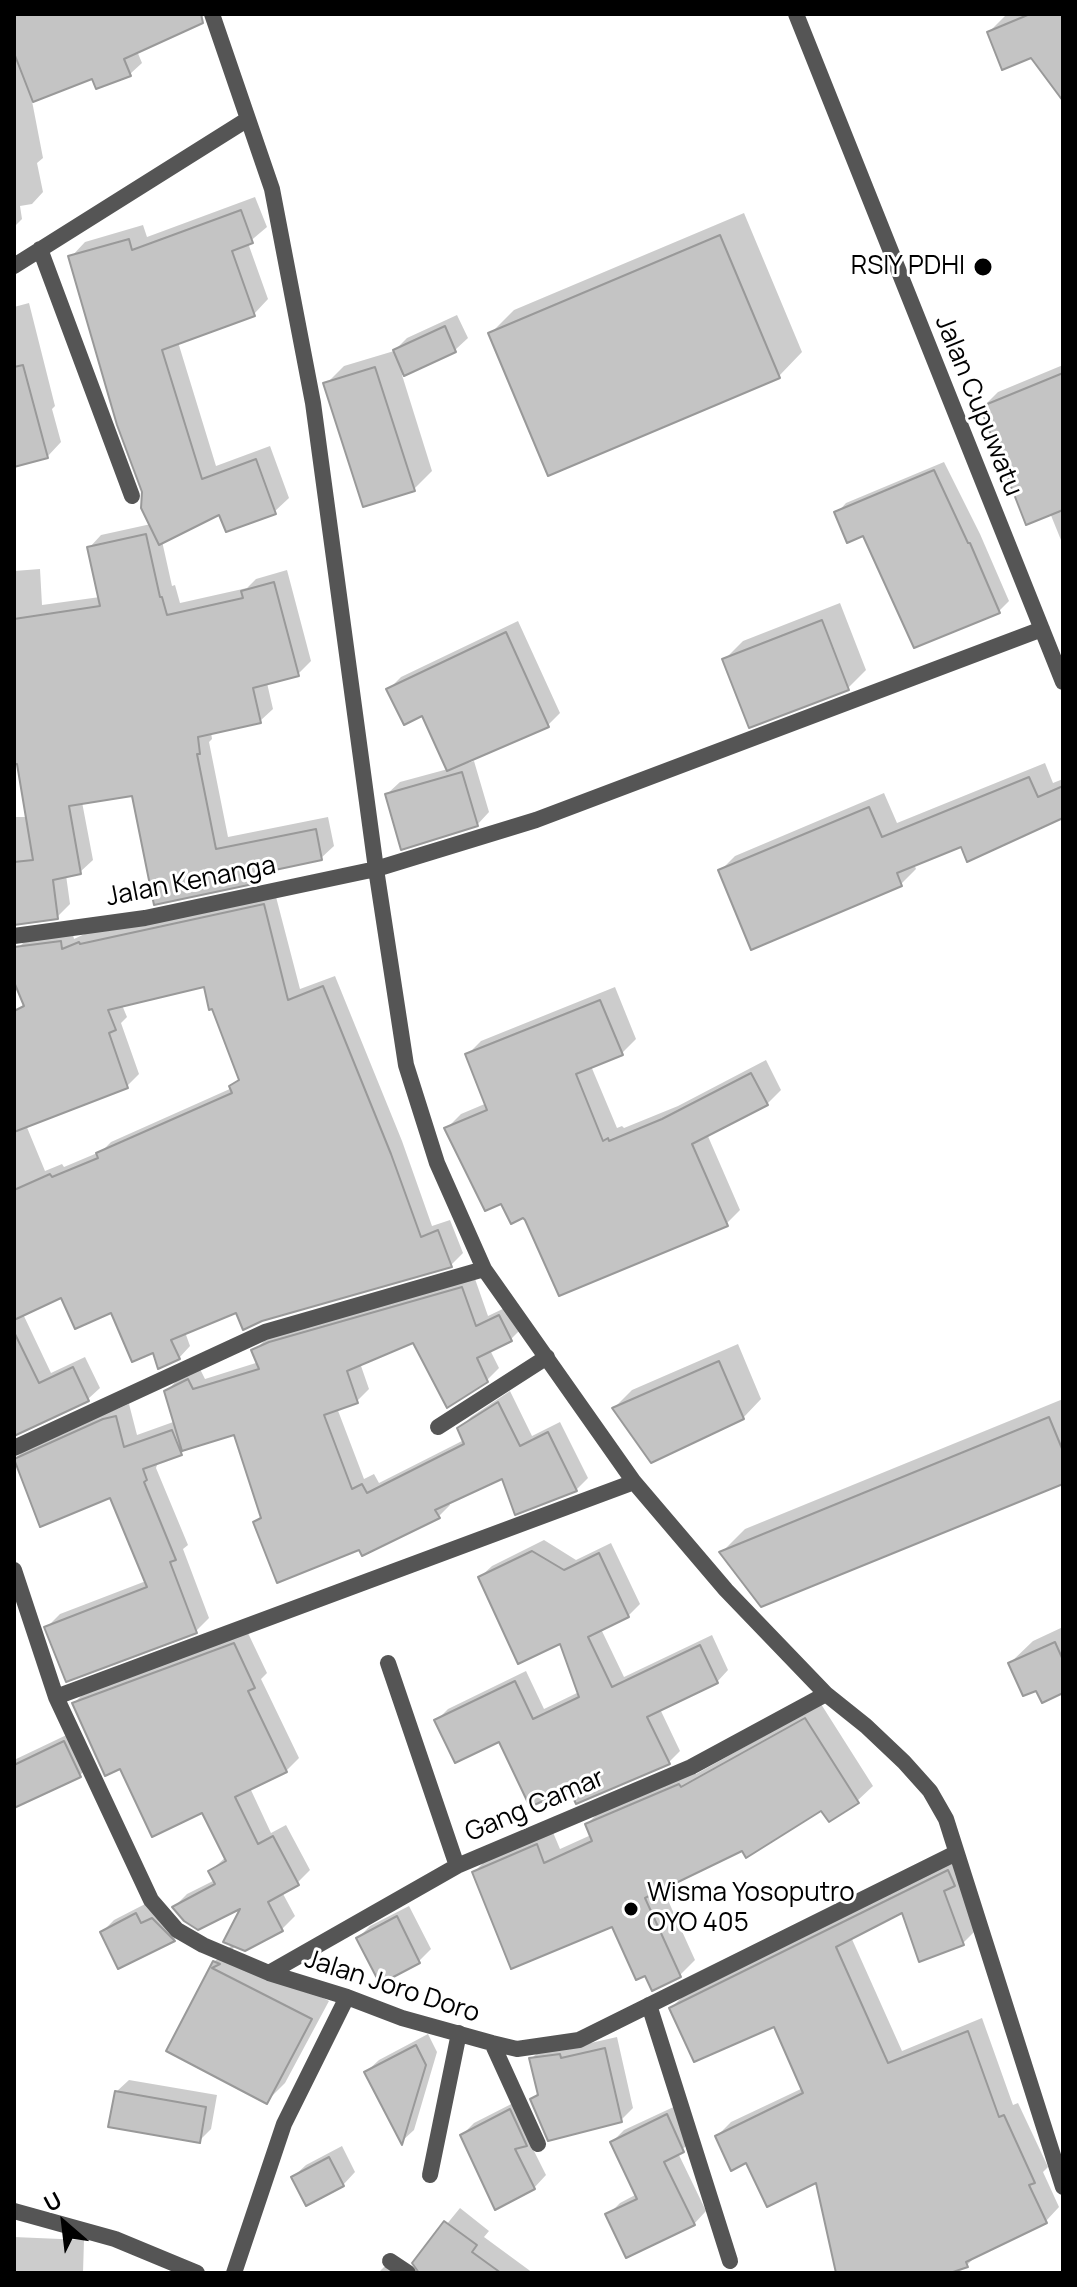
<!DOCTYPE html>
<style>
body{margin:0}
#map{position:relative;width:1077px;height:2287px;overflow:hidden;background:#fff;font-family:Manrope,sans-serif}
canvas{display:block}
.frame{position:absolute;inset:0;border:16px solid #000;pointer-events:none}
.north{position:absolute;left:24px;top:2183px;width:80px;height:80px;-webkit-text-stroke:6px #fff;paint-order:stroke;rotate:332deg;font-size:22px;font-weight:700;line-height:32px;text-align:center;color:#000}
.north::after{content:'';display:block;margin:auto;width:28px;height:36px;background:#000;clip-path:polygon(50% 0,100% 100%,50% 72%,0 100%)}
</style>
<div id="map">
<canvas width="1077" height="2287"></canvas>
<div class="frame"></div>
<div class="north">U</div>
</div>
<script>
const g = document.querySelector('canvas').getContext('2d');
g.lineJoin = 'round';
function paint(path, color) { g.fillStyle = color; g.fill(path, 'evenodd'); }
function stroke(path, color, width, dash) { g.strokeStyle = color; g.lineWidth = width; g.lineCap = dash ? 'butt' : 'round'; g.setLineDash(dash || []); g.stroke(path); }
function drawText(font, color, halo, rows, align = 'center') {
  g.font = font + ' Manrope,sans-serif'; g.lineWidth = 6; g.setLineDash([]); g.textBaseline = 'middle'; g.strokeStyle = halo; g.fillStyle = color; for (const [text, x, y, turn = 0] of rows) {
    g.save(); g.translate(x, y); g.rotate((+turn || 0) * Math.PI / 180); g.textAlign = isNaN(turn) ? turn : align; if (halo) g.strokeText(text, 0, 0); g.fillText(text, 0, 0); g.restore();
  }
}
paint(new Path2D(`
 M14 14H205L195 24 137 51 142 63 130 74 94 76 32 101 43 158 37 163 43 192 32 204 20 206 22 219 14 227Z
 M1007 14H1063V92L1032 55 989 32Z
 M255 197 267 227 248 243 268 299 254 314 178 342 216 466 270 446 289 498 274 512H221L162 541 172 586 175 585 180 603 247 588 256 579 287 570 311 661 298 674 267 683 273 709 260 721 211 732 212 739 209 742 228 837 328 817 334 846 321 858 269 869 257 881 134 794 82 802 93 860 80 872 66 875 70 904 57 917 14 915V817H28L18 762H14V571L40 569 42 605 100 597 89 548 101 535 151 524 144 492 71 257 85 242 143 225 147 237Z
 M744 213 802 352 779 376 491 333 514 310Z
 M29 303 55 406 52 409 61 442 47 457 14 465V307Z
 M457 315 468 338 455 350 402 375 432 471 414 489 326 384 344 366 394 351 407 338Z
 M1063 365V545L1050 513 982 408 998 392Z
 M944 462 980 534 1009 601 999 611 915 646 864 533 837 513 846 503Z
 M840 603 866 670 848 688 724 660 743 641Z
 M518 621 560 713 548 725 463 762 464 764 474 761 489 812 477 825 387 794 400 782 448 769 423 714 389 689 401 677Z
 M1045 763 1053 783 1063 779V816L962 845 914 864 916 869 901 884 720 871 735 856 884 793 897 823Z
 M275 893 300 989 335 976 402 1141 432 1226 450 1220 463 1253 451 1265 237 1311 185 1332 190 1346 179 1358 154 1351 112 1310 62 1295 23 1314 51 1373 85 1357 100 1388 88 1399 14 1435V1034L16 1012 25 1003 14 977V963L18 948 30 936 72 930 74 939 91 931ZM205 985 240 1077 232 1088 111 1142 102 1151 64 1167 62 1164 45 1171 26 1125 127 1086 139 1074 121 1023 127 1017 122 1005Z
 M615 987 636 1039 622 1053 591 1066 617 1128 622 1126 624 1128 678 1106 766 1060 781 1090 767 1104 707 1134 740 1210 726 1224 527 1219 502 1201 447 1128 461 1114 487 1103 467 1055 481 1041Z
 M474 1276 488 1316 511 1305 522 1328 511 1339 490 1350 499 1368 487 1380 414 1340 360 1363 369 1389 357 1401 337 1408 364 1479 374 1474 379 1483 464 1440 459 1429 471 1417 510 1391 532 1436 560 1422 588 1478 576 1490 503 1476 448 1502 450 1505 438 1517 360 1548 255 1522 262 1515 235 1433 187 1447 181 1454 158 1462 156 1468 188 1545 183 1549 209 1618 196 1631 47 1627 60 1614 146 1581 112 1495 15 1459 28 1446 129 1404 137 1435 176 1421 167 1391 178 1379 200 1369 205 1379 259 1362 254 1351 266 1339Z
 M738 1344 761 1399 743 1418 614 1408 632 1390Z
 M1063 1399V1482L721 1553 745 1529Z
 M544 1540 576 1560 611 1543 640 1604 628 1616 601 1629 624 1677 712 1635 728 1670 717 1682 660 1709 680 1751 669 1762 570 1786 500 1739 437 1720 448 1709 526 1671 544 1709 579 1692 561 1641 480 1577 492 1566Z
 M1063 1627V1690L1037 1688 1010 1663 1033 1641Z
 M247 1631 267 1673 261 1679 299 1758 286 1771 250 1788 271 1833 286 1825 310 1870 297 1883 282 1892 295 1916 282 1929 236 1945 231 1951 329 2001 285 2083 267 2101 168 2050 214 1962 233 1944 245 1904 174 1907 187 1894 215 1880 210 1871 226 1857 203 1810 121 1766 74 1703 87 1690Z
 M821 1704 873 1786 857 1801 822 1808 662 1887 695 1960 679 1976 614 1925 474 1872 489 1857 552 1830 560 1849 591 1835 587 1824 602 1809 695 1770 696 1774Z
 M77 1730 92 1763 80 1775 14 1802V1760Z
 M962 1858 976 1930 962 1944 903 1910 851 1937 902 2051 982 2018 1013 2105 1018 2103 1048 2167 1043 2172 1059 2207 1046 2221 978 2254 967 2265 943 2273H838L818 2180 747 2161 717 2136 731 2122 803 2088 776 2025 671 2008 685 1994Z
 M149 1902 185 1928 174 1940 102 1932 114 1920Z
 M409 1906 431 1949 419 1961 358 1938 370 1926Z
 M428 2034 437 2052 414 2130 402 2141 366 2072 379 2060Z
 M617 2037 633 2108 621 2120 532 2099 539 2092 531 2059 543 2047H573Z
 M129 2080 217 2095 211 2129 199 2141 116 2092Z
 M523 2098 529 2141 546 2175 534 2188 462 2135 474 2123Z
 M680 2104 695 2138 678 2153 706 2211 694 2224 608 2215 620 2203 637 2194 612 2142 624 2130Z
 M342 2146 355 2172 343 2185 293 2177 306 2165Z
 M460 2208 489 2231 484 2237 533 2273H409L414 2268 423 2271 415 2263Z
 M14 2237 84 2240 83 2273H14Z
 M389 2262 405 2273H378Z`), '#0003');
const building = new Path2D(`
 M14 14H201L203 23 124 59 131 76 96 89 92 79 33 102 14 53Z
 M1030 14H1063V101L1031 58 1002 70 987 32Z
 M241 210 253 243 232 251 255 316 162 350 202 479 256 459 276 514 226 532 219 515 159 545 141 508 142 492 117 425 68 256 129 239 132 250Z
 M720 235 780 378 548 476 488 333Z
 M445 326 456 352 404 376 393 350Z
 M23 365 48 458 14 467V367Z
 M375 367 415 491 363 507 323 383Z
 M1063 373V510L1026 525 980 407Z
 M934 470 968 543H970L1000 613 914 648 863 536 847 543 834 512Z
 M146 534 160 597H162L167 615 243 598 241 591 274 582 299 676 253 688 261 723 198 737 200 754H197L216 849 316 829 322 860 256 874 258 883 154 905 132 796 69 806 81 874 53 880 58 919 14 925V862L33 860 17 764H14V619L100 606 87 547Z
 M822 620 849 690 749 728 722 659Z
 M506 632 549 727 447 771 422 716 404 725 386 689Z
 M462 772 478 826 401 850 385 794Z
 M1029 777 1038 797 1063 786V818L967 862 961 847 897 873 902 886 751 950 718 870 869 807 882 837Z
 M264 904 288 1000 323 986 391 1154 421 1237 438 1230 452 1267 262 1321 243 1330 236 1313 171 1340 180 1359 158 1369 153 1353 132 1362 111 1313 75 1329 61 1298 14 1320V1190L50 1174 52 1177 98 1158 96 1153 232 1093 229 1086 239 1080 212 1009 209 1010 204 987 108 1010 116 1030 109 1033 128 1088 14 1132V1011L24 1006 14 982V947L61 941 62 949 79 942 80 944Z
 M600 1000 623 1055 576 1074 603 1141 608 1138 609 1141 662 1119 751 1073 768 1105 692 1144 728 1226 559 1296 525 1220 523 1218 511 1224 501 1204 485 1211 444 1128 487 1110 465 1054Z
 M462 1287 476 1326 499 1315 512 1341 477 1358 488 1382 447 1408 413 1343 347 1371 358 1403 324 1415 352 1489 362 1484 367 1493 464 1444 457 1428 498 1402 520 1446 548 1432 577 1491 515 1515 502 1479 435 1510 440 1518 362 1556 359 1550 277 1583 253 1522 261 1518 234 1435 182 1451 164 1391 188 1379 193 1389 259 1369 251 1350 269 1342Z
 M14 1332 39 1383 73 1367 89 1401 14 1436Z
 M719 1361 744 1419 651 1463 612 1408Z
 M116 1416 124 1447 172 1430 182 1455 143 1469 147 1480 144 1482 176 1560 170 1562 197 1633 66 1682 44 1627 147 1587 110 1498 40 1527 14 1459 103 1419Z
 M1049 1417 1063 1451V1484L761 1607 719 1552Z
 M532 1551 564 1570 599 1553 629 1617 588 1637 612 1687 700 1645 718 1683 647 1717 670 1764 576 1804 569 1789 530 1807 499 1742 455 1763 434 1720 515 1681 533 1719 579 1697 560 1644 518 1664 478 1577Z
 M1055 1642 1063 1660V1693L1042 1703 1036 1691 1023 1696 1008 1663Z
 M234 1643 255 1688 248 1691 287 1772 235 1797 258 1844 273 1836 299 1885 268 1902 283 1931 245 1951 223 1942 240 1909 198 1930 184 1921 172 1907 215 1884 208 1871 226 1861 202 1813 152 1837 120 1769 105 1776 72 1703Z
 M805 1718 859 1803 829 1822 821 1811 746 1858 742 1851 645 1898 681 1977 652 1991 645 1976 636 1980 612 1927 511 1969 472 1872 537 1844 544 1863 592 1841 585 1824 679 1784 681 1787Z
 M64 1741 81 1777 14 1808V1765Z
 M948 1870 955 1886 944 1891 964 1945 919 1962 902 1913 836 1947 888 2063 968 2031 999 2117 1004 2115 1035 2183 1029 2185 1047 2223 966 2262 968 2267 950 2273H836L816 2183 767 2207 746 2163 731 2171 715 2136 803 2093 774 2027 694 2062 669 2008Z
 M136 1913 141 1923 152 1918 175 1941 118 1969 100 1932Z
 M397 1916 420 1963 380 1984 356 1938Z
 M213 1961 220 1964 212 1968 312 2019 267 2104 166 2051Z
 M416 2045 426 2065 402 2145 364 2072Z
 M605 2048 622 2122 548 2141 530 2099 538 2095 529 2058 560 2054 561 2058Z
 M115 2091 206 2107 200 2143 108 2127Z
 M510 2109 527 2146 515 2149 535 2189 495 2210 460 2135Z
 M667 2114 684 2152 664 2162 695 2225 626 2258 605 2214 637 2199 610 2142Z
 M329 2157 344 2186 306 2206 291 2177Z
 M444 2221 477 2245 472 2252 501 2273H419L412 2263Z`);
paint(building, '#c4c4c4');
stroke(building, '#999', 2);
stroke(new Path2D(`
 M212 14 272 189 313 403 376 869 406 1065 437 1163 484 1269 634 1482 726 1590 826 1694 866 1726 904 1762 930 1791 946 1819 1063 2187
 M796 14 1063 682
 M40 249 132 496
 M14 266 248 119
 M14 936 145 918 376 869 536 820 1042 629
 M438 1427 547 1357
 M14 1448 265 1332 484 1269
 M14 1570 56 1697 151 1900 177 1930 203 1945 269 1973 347 1997 402 2018 492 2043 517 2049 579 2040 956 1853
 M388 1663 457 1866
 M56 1697 634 1482
 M269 1973 457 1866 691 1767 826 1694
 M649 2005 730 2261
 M492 2043 538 2144
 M430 2175 459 2033
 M14 2211 115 2239 197 2273
 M390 2261 408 2273
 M234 2273 284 2124 347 1997`), '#555', 16);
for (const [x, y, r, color] of [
 [983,267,10,"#000"],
 [631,1909,8,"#000"]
]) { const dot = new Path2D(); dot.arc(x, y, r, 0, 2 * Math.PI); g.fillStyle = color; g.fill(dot); stroke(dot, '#fff', 3); }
drawText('26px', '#000', '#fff', [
 ["RSIY PDHI",965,267],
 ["Wisma Yosoputro",647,1894,"left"],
 ["OYO 405",647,1924,"left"]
], 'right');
drawText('26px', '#000', '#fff', [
 ["Jalan Cupuwatu",978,406,68],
 ["Jalan Kenanga",191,882,-11],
 ["Gang Camar",535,1806,-23],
 ["Jalan Joro Doro",392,1987,18]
]);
</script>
